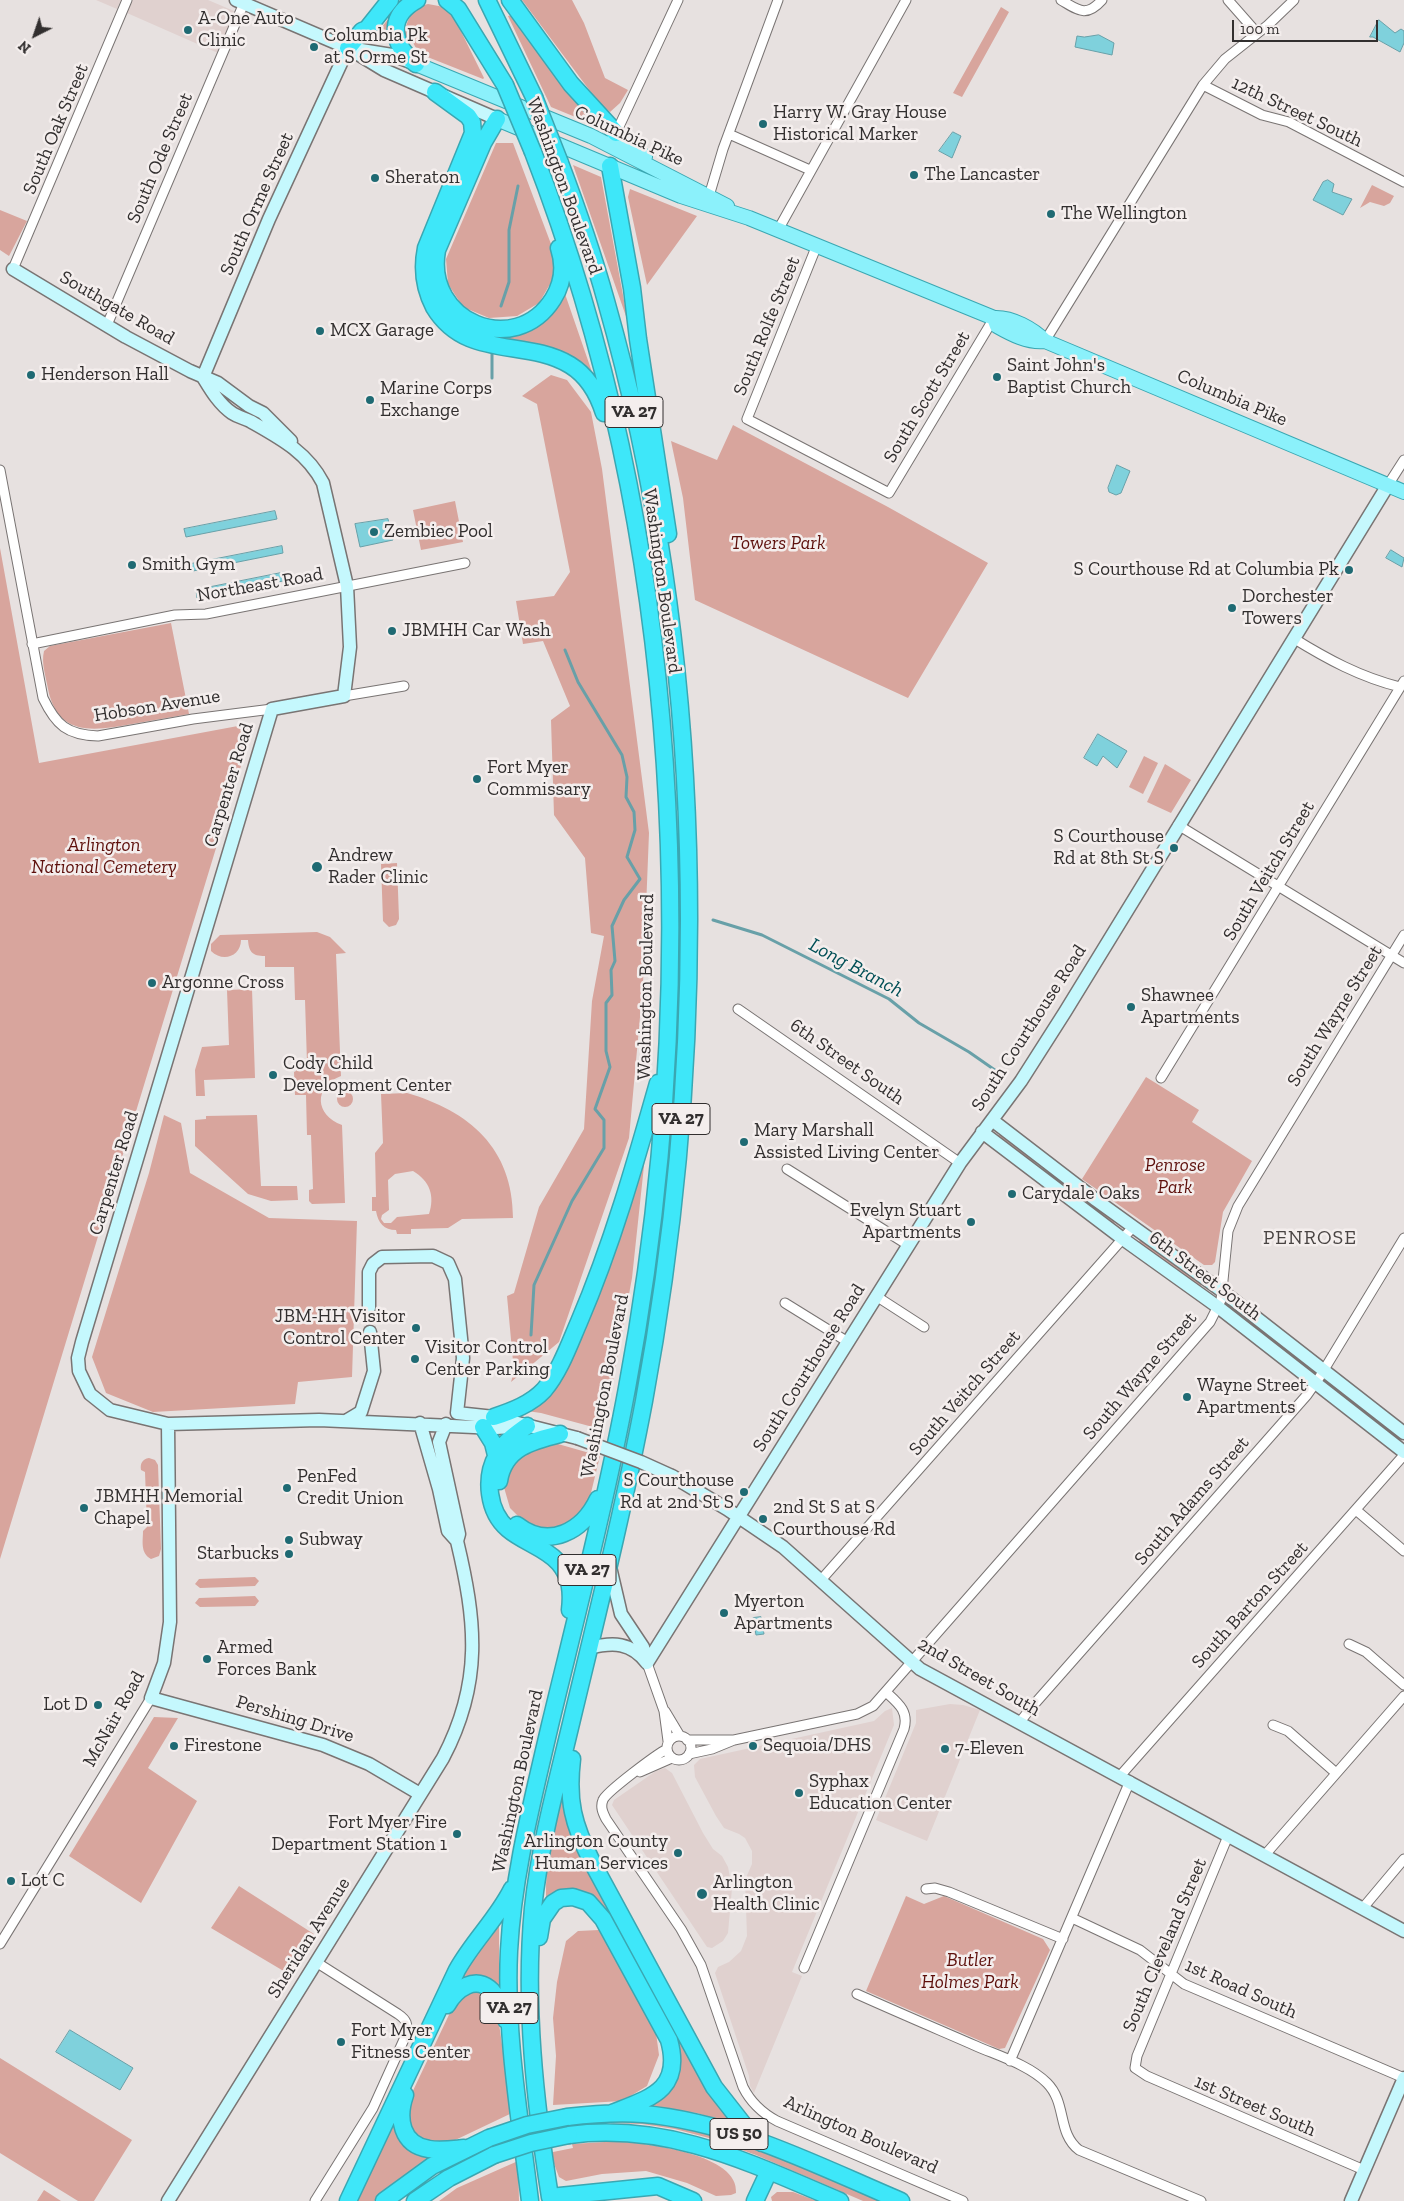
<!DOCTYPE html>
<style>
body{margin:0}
#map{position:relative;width:1404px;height:2201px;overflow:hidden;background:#e7e1e0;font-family:"Zilla Slab",serif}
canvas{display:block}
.north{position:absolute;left:10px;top:10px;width:50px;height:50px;-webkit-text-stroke:4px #f4eeed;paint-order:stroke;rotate:221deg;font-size:14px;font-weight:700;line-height:20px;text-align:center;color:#322f2f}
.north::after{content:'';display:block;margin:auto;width:18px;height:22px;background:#322f2f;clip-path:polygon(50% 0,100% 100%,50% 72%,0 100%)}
.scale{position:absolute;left:1232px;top:20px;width:146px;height:22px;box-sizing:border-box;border:2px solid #322f2f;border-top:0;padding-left:6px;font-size:15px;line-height:18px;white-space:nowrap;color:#322f2f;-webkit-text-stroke:4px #f4eeed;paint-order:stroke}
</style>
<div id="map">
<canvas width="1404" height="2201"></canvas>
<div class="north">N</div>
<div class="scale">100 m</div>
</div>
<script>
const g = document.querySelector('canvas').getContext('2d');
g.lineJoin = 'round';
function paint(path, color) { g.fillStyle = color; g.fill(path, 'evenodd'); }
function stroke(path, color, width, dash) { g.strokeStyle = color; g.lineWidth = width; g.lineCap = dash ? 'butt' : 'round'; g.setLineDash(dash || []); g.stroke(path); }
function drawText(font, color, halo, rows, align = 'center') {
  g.font = font + ' "Zilla Slab",serif'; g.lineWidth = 5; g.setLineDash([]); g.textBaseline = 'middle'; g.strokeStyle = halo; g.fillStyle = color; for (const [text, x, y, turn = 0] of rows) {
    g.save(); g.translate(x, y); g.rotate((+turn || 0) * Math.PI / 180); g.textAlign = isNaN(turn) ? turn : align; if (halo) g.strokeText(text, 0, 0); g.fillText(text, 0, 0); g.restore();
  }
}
paint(new Path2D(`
 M96 0H121L117 9Z
 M132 0H208L234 11 218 53 127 13Z
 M950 1704 963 1705 980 1710 927 1841 876 1820 916 1723V1710Z
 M892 1708 894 1725 792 1972 802 1976 754 2093 750 2086 749 2076 715 1973 718 1967 729 1962 741 1951 747 1936 745 1880 752 1864V1851L745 1838 739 1834 724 1828 716 1816 695 1777 694 1765 700 1759 874 1721 885 1711Z
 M665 1768 672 1773 703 1833 713 1849 722 1856 728 1867 732 1888 728 1933 723 1941 712 1948 707 1947 612 1805 614 1800 656 1771Z`), '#e0d1cf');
paint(new Path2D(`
 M522 0H572L584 23 605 78 628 90 620 103 610 112 599 103Z
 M428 4 444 7 453 15 484 78 483 79 425 56 417 50 410 37H405C405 21 412 8 428 4Z
 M1001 7 1009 12 962 97 953 93Z
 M395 11 389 38 375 35Z
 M512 15 591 122 590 123 551 107 508 16Z
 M496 143H513L554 252 553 279 539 303 517 316 489 318 463 307 448 284 446 259Z
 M573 165 601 177 628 322Z
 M1372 185 1394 196 1390 203 1384 206 1370 202 1360 208Z
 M630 189 697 216 647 285 628 197Z
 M0 210 27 221 9 256 0 250Z
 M564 291 592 372 588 373 499 343 462 324 503 334Z
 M551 375 567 380 591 412 602 469 649 833 643 984 629 1138 559 1342 511 1382 514 1372 507 1296 514 1293 539 1207 584 1129 592 1001 604 936 591 933 585 858 554 815 551 720 570 706 543 641 523 644 516 601 554 596 570 572 537 404 522 396Z
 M733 425 888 507 988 563 908 698 695 600 683 498 671 441 717 460Z
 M455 501 463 542 421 550 413 510Z
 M0 548 39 763 254 723 0 1559Z
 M171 623 189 714C170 717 151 721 132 724 94 731 58 737 48 689 46 676 41 664 44 651L50 646Z
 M1144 756 1158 763 1143 794 1129 787Z
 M1165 764 1191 780 1171 813 1147 802Z
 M397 863 399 919 396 925 389 927 383 921 381 864Z
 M317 932 330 937 346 953 336 954 341 1076C313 1087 315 1115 342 1125L345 1203 312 1204 309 1201V1190L313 1189 311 1135H307L306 1095H295L294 1072 296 1071V1064L307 1063 305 1000H295L294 967H265V956C252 956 249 952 248 940H241C241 956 223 963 211 951V944L220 935Z
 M252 989 255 1078 204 1080 205 1096H196L195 1070 202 1047 229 1045 227 990Z
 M1146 1077 1199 1110 1192 1122 1252 1161 1223 1212 1215 1262 1212 1265H1204L1082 1179Z
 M337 1099a8 8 0 1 1 16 0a8 8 0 1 1-16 0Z
 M407 1093C469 1111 513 1148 513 1218L462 1219 448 1228 411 1229V1234H397L396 1230C384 1230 378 1223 376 1211H372V1197H376L375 1153 383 1143 381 1094ZM413 1171C430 1181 435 1196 429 1214L397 1217 391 1223H384L381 1219 382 1215 389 1210 388 1180 395 1174Z
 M164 1115 181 1123 190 1173 269 1218 357 1221 352 1377 298 1382 295 1404 153 1412 106 1393 92 1357 149 1173Z
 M257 1115 261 1186H297L298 1200 271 1201 248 1194 195 1146V1120L206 1119V1116Z
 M1000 1134H1003L1035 1159 1034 1164 998 1136Z
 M646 1147 632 1278 604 1430 541 1413 520 1410 541 1400Z
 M1058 1178 1114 1219 1115 1222 1112 1224 1055 1181Z
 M1143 1239 1202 1284 1200 1287 1138 1242Z
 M1238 1311 1307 1365 1306 1368 1236 1313Z
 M1334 1386 1398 1434 1399 1437 1397 1439 1333 1392Z
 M551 1442 600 1456 588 1505 573 1522 552 1529 528 1526 510 1508 503 1484 508 1466 524 1448Z
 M149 1458 155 1460 158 1465 161 1549 159 1556 151 1559C140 1553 143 1541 143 1531L147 1527 145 1472 141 1470C140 1464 142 1459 149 1458Z
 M255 1577 259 1581 255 1586 200 1588 195 1584 199 1579Z
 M255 1596 259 1601 255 1606 200 1607 195 1603 199 1598Z
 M154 1717 178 1718 148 1768 197 1801 141 1903 69 1856Z
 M562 1785 566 1815 735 2125 697 2113 643 2107 675 2086 678 2069 666 2020 599 1902 578 1892 546 1899C545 1860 555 1823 562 1785Z
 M239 1886 317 1936 292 1976 211 1928Z
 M906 1896 924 1904 944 1896 1043 1939 1050 1950 1005 2048 999 2049 866 1991Z
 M499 1920V1994L463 1982 457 1975Z
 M599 1930 656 2033 659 2055 647 2086 622 2101 553 2105 556 2056 553 2018 557 1982 566 1941 578 1931Z
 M475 1989 488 1997 497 2010 512 2113 449 2143 422 2142 406 2125 410 2097 456 2000Z
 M0 2058 132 2140 94 2201H78L0 2153Z
 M396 2117 437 2154 409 2173 374 2201H352Z
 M605 2120C706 2118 796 2163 887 2201H863L756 2155 709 2138 675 2129 642 2124 605 2123Z
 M621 2141C647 2144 740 2154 736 2193L731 2195 716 2196 687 2183 646 2171 602 2174 566 2181 559 2177 553 2161V2152L573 2148 572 2144Z
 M518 2161 519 2201H439L457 2188Z
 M44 2190 61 2201H37Z
 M777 2192H793L817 2201H772L771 2197Z`), '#d8a59d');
const water = new Path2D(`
 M1379 20 1395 33 1401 29 1404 31V43L1400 52 1373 37H1370Z
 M1099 35 1114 43 1112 55 1075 47 1077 36 1084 37Z
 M953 132 961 136 952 158 939 151Z
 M1328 180 1334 184 1332 192 1352 199 1343 215 1313 200 1323 182Z
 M1117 465 1130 471 1121 493 1116 495 1109 492 1108 488Z
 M275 511 277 519 186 537 184 529Z
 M388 519 393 540 360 547 355 524Z
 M282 546 283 553 193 571 191 564Z
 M1391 550 1404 558 1402 567 1386 558Z
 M286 572 288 580 197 598 196 590Z
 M1098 734 1127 751 1117 768 1103 756 1097 766 1084 758Z
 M761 1617 764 1634 756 1635 753 1618Z
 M70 2030 133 2068 120 2090 56 2052Z`);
paint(water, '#7fd1dc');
stroke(water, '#68a0a8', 1);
stroke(new Path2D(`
 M501 306 509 282V230L518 186
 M492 354V378
 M713 920 762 935 889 999 919 1023 969 1052 1002 1075
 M531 1335 534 1285 572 1201 604 1148V1120L595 1109 610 1067 606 1051V1003L612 995 611 970 615 961 612 926 624 900 640 879 627 857 635 830 634 812 626 797 627 777 622 755 578 682 565 650`), '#68a0a8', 3);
stroke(new Path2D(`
 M369 1308 370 1332`), '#c3bdbd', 12, [12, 6]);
const street = new Path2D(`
 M1061 0C1078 10 1086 18 1102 0
 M1228 0 1257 33
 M1203 85 1262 115 1289 122 1404 182
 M616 133 678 0
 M729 134 810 170
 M709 196 723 149 778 0
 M778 230 906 0
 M817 245 747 419 889 493 994 318
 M13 269 127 0
 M107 325 244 3
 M1045 341 1203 85 1225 59 1268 25 1294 0
 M0 470 43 698C56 725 67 735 98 736L193 719 272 709
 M1388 485 1404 460
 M1293 638C1327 659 1360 677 1400 687
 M32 644 175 615 206 614 465 563
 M344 696 404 686
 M1178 825 1404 963
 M738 1009 960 1163
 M1161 1078 1404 681
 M787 1169 908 1245
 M876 1296 924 1327
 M785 1303 848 1342
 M1356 1510 1404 1551
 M821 1580 1133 1227
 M1349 1644 1366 1652 1404 1685
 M647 1663 664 1711 668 1741
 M665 1711 680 1736
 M1020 1722 1030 1709 1307 1395 1319 1378 1404 1238
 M1273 1725 1288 1731 1336 1773
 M667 1748a12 12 0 1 1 24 0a12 12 0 1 1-24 0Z
 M687 1740H732
 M667 1749C657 1754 606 1792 603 1800 600 1807 603 1813 606 1819L681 1929 701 1965 743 2087C751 2103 762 2113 777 2121L963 2201
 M689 1754 712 1749 734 1740 857 1714 873 1706 1210 1322 1221 1300 1228 1231 1238 1206 1404 935
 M640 1772 672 1758
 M1120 1776 1404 1455
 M1228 1836 1137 2056 1135 2068 1147 2076 1364 2170
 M1264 1856 1404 1696
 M926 1889 935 1888 949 1892 1063 1939
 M1362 1909 1404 1859
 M1072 1918 1140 1950 1184 1984 1404 2078
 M0 1944 151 1698
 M804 1968 904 1729C909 1711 898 1703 886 1692
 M857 1994C897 2012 937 2029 976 2046 999 2056 1029 2065 1047 2083 1067 2103 1057 2133 1079 2150L1201 2201
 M1010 2061 1130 1781
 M315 2201 373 2108 406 2035C408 2024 407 2020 398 2014L316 1962`);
const secondary = new Path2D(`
 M236 0 348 48 384 70 497 119
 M355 49 392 55 413 63
 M13 269 126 337 190 371 218 383 249 406 263 413 291 441
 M203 377C211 390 219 404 232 413 238 417 244 418 250 421 280 438 307 452 323 483L347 586 350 647 344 696 272 709 82 1342 78 1358 79 1371 90 1394 110 1410 168 1424 319 1420 496 1428 527 1426
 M203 377 269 219 348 48
 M992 1120 1096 1200 1222 1291 1404 1433
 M982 1132 1123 1239 1218 1307 1404 1452
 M369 1308V1272L373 1264 382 1257 433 1256 448 1263 455 1279 463 1358 457 1413 494 1417 577 1438
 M346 1421 361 1412 374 1371 370 1332
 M420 1423 439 1489 448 1531 457 1541
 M168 1424 170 1622 164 1663 151 1698 323 1745 369 1764 420 1794
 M672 1476 727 1509 783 1547 920 1669 1404 1931
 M610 1567 621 1614 643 1647 647 1663
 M589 1648C613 1642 631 1642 647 1663
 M647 1663 960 1163 1021 1081 1065 1012 1388 485
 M168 2201 443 1758C483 1682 476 1621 457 1541L459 1534 439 1442 446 1424
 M1351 2201 1404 2078`);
const primary = new Path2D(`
 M416 64 591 136 727 206
 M497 119 681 196 749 218 994 318C1012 317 1033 329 1045 341L1404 492
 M613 143 616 133 645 157
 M994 318 997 326C1011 334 1028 343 1045 341`);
const highway = new Path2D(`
 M447 0 458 9 505 85
 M487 0 534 97
 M510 0 571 84 616 133
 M348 48 362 31 367 29 390 0
 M416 64C392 45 386 17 417 0
 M435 92 468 116 472 122 473 133 426 248C422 268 424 288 434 307 466 360 525 338 570 365 588 376 598 394 604 413
 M497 119 483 143 437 250C424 322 515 359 553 299 563 283 565 266 559 248
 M560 163C577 208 593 254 606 301 707 656 711 1039 644 1401 624 1507 598 1611 573 1715 558 1779 540 1843 533 1908 524 2004 535 2102 550 2197L658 2186 693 2201
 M610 166 632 288 638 339 668 534
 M494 1417C512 1411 531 1404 544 1390 560 1371 569 1345 579 1322 612 1245 635 1164 658 1083
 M527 1426C516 1434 504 1442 497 1455 484 1478 488 1512 508 1529 523 1542 546 1548 559 1563 571 1577 572 1593 570 1610
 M483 1427 493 1443 496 1455
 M499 1481C504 1448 532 1441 560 1434
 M517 1525C549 1550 583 1531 598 1499
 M572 1759C567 1801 573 1824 592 1862L714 2087 743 2124 762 2143
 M539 1937 542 1919 553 1903 561 1898 573 1897 588 1902 603 1919 669 2040C683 2090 650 2098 612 2113
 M447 2005C456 1989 476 1974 492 1991 499 1999 502 2011 506 2020
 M405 2095C397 2118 401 2145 429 2149 441 2151 453 2149 464 2148
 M567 2117C592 2114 617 2112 643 2114 734 2122 818 2166 901 2201
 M569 2135C669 2122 750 2163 840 2201
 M348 2201 457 1970C473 1941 497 1919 512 1889
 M384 2201 432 2166 489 2138
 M415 2201 449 2178 494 2155
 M530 2201C520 2119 505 2033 509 1951 513 1874 533 1799 550 1725 577 1613 606 1501 627 1388 703 982 683 539 533 152
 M755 2201 769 2171`);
stroke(street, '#797473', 11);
stroke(secondary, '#797473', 15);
stroke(primary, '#3aa7b2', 16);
stroke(highway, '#3aa7b2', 19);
stroke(street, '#fff', 9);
stroke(secondary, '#c5f8fd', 12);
stroke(primary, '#8bf1fb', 14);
stroke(highway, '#3ee7f9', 16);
const secondaryBridge = new Path2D(`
 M577 1438 641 1462 672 1476`);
const highwayBridge = new Path2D(`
 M505 85 533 152
 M534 97 560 163
 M489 2138 527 2125 567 2117
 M494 2155 531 2143 569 2135`);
stroke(secondaryBridge, '#797473', 15, []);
stroke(highwayBridge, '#3aa7b2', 19, []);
stroke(secondaryBridge, '#c5f8fd', 12);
stroke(highwayBridge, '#3ee7f9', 16);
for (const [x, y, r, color] of [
 [188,30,5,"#1f6a73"],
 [314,47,5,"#1f6a73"],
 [763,124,5,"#1f6a73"],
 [914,175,5,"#1f6a73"],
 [375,178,5,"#1f6a73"],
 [1051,214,5,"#1f6a73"],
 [320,331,5,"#1f6a73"],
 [31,375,5,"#1f6a73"],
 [997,377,5,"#1f6a73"],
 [370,400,5,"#1f6a73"],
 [374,532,5,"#1f6a73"],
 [132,565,5,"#1f6a73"],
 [1349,570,5,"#1f6a73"],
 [1232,608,5,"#1f6a73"],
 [392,631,5,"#1f6a73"],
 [477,779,5,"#1f6a73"],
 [1174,848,5,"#1f6a73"],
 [317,867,6,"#1f6a73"],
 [152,983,5,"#1f6a73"],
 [1131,1007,5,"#1f6a73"],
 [273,1075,5,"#1f6a73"],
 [744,1142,5,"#1f6a73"],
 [1012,1194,5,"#1f6a73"],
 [971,1222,5,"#1f6a73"],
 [416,1328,5,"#1f6a73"],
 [415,1359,5,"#1f6a73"],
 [1187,1397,5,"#1f6a73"],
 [287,1488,5,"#1f6a73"],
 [744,1492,5,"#1f6a73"],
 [84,1508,5,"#1f6a73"],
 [763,1519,5,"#1f6a73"],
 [289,1540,5,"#1f6a73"],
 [289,1554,5,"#1f6a73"],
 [724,1613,5,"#1f6a73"],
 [207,1659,5,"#1f6a73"],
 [98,1705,5,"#1f6a73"],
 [174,1746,5,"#1f6a73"],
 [753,1746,5,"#1f6a73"],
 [945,1749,5,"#1f6a73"],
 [799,1793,5,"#1f6a73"],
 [457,1834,5,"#1f6a73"],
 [678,1853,5,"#1f6a73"],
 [11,1881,5,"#1f6a73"],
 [702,1894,6,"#1f6a73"],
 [341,2042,5,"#1f6a73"]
]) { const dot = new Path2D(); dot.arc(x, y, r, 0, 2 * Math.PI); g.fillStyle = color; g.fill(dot); stroke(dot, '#f4eeed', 2); }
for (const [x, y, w] of [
 [634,412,58],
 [681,1119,58],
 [587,1570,58],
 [509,2008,58],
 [739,2134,58]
]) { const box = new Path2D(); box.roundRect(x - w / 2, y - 15.5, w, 31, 4); g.fillStyle = '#f4eeed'; g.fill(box); stroke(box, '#322f2f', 1); }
drawText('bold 18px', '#322f2f', null, [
 ["VA 27",634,412],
 ["VA 27",681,1119],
 ["VA 27",587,1570],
 ["VA 27",509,2008],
 ["US 50",739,2134]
]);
drawText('19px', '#322f2f', '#f4eeed', [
 ["A-One Auto",198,19],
 ["Clinic",198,41],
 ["Columbia Pk",324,36],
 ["at S Orme St",324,58],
 ["Harry W. Gray House",773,113],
 ["Historical Marker",773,135],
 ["The Lancaster",924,175],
 ["Sheraton",385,178],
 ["The Wellington",1061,214],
 ["MCX Garage",330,331],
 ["Saint John's",1007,366],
 ["Baptist Church",1007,388],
 ["Henderson Hall",41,375],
 ["Marine Corps",380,389],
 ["Exchange",380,411],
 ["Zembiec Pool",384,532],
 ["Smith Gym",142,565],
 ["S Courthouse Rd at Columbia Pk",1339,570,"right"],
 ["Dorchester",1242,597],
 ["Towers",1242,619],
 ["JBMHH Car Wash",402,631],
 ["Fort Myer",487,768],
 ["Commissary",487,790],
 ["S Courthouse",1164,837,"right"],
 ["Rd at 8th St S",1164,859,"right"],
 ["Andrew",328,856],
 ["Rader Clinic",328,878],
 ["Argonne Cross",162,983],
 ["Shawnee",1141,996],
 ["Apartments",1141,1018],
 ["Cody Child",283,1064],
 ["Development Center",283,1086],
 ["Mary Marshall",754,1131],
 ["Assisted Living Center",754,1153],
 ["Carydale Oaks",1022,1194],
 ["Evelyn Stuart",961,1211,"right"],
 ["Apartments",961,1233,"right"],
 ["JBM-HH Visitor",406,1317,"right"],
 ["Control Center",406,1339,"right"],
 ["Visitor Control",425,1348],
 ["Center Parking",425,1370],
 ["Wayne Street",1197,1386],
 ["Apartments",1197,1408],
 ["PenFed",297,1477],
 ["Credit Union",297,1499],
 ["S Courthouse",734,1481,"right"],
 ["Rd at 2nd St S",734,1503,"right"],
 ["JBMHH Memorial",94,1497],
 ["Chapel",94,1519],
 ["2nd St S at S",773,1508],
 ["Courthouse Rd",773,1530],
 ["Subway",299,1540],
 ["Starbucks",279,1554,"right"],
 ["Myerton",734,1602],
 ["Apartments",734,1624],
 ["Armed",217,1648],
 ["Forces Bank",217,1670],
 ["Lot D",88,1705,"right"],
 ["Firestone",184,1746],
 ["Sequoia/DHS",763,1746],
 ["7-Eleven",955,1749],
 ["Syphax",809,1782],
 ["Education Center",809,1804],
 ["Fort Myer Fire",447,1823,"right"],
 ["Department Station 1",447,1845,"right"],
 ["Arlington County",668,1842,"right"],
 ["Human Services",668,1864,"right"],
 ["Lot C",21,1881],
 ["Arlington",713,1883],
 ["Health Clinic",713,1905],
 ["Fort Myer",351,2031],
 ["Fitness Center",351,2053]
], 'left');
drawText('19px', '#322f2f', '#f4eeed', [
 ["12th Street South",1297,112,25],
 ["South Oak Street",56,129,-67],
 ["Columbia Pike",629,136,25],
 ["South Ode Street",160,158,-67],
 ["Washington Boulevard",564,186,70],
 ["South Orme Street",257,204,-66],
 ["Southgate Road",117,308,30],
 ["South Rolfe Street",767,326,-68],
 ["South Scott Street",927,397,-59],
 ["Columbia Pike",1232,398,23],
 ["Washington Boulevard",662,581,82],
 ["Northeast Road",260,585,-10],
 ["Hobson Avenue",157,706,-9],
 ["Carpenter Road",229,785,-73],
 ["South Veitch Street",1269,871,-59],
 ["Washington Boulevard",646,987,-89],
 ["South Wayne Street",1335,1016,-58],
 ["South Courthouse Road",1029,1028,-57],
 ["6th Street South",847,1062,35],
 ["Carpenter Road",114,1173,-73],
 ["6th Street South",1205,1276,37],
 ["South Courthouse Road",809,1368,-58],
 ["South Wayne Street",1140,1376,-49],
 ["Washington Boulevard",605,1386,-79],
 ["South Veitch Street",965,1393,-49],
 ["South Adams Street",1192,1501,-49],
 ["South Barton Street",1250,1605,-48],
 ["2nd Street South",979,1677,30],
 ["McNair Road",114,1719,-61],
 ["Pershing Drive",295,1719,17],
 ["Washington Boulevard",518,1781,-78],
 ["Sheridan Avenue",309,1938,-58],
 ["South Cleveland Street",1165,1945,-67],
 ["1st Road South",1241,1989,24],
 ["1st Street South",1255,2106,23],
 ["Arlington Boulevard",861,2135,24]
]);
drawText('italic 19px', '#5d0f0b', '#f4eeed', [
 ["Towers Park",778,544],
 ["Arlington",104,846],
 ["National Cemetery",104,868],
 ["Penrose",1175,1166],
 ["Park",1175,1188],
 ["Butler",970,1961],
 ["Holmes Park",970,1983]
]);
drawText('italic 20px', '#004f56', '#f4eeed', [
 ["Long Branch",856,968,28]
]);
g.letterSpacing = '1px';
drawText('20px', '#494443', '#f4eeed', [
 ["PENROSE",1310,1238]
]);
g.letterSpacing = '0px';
</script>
